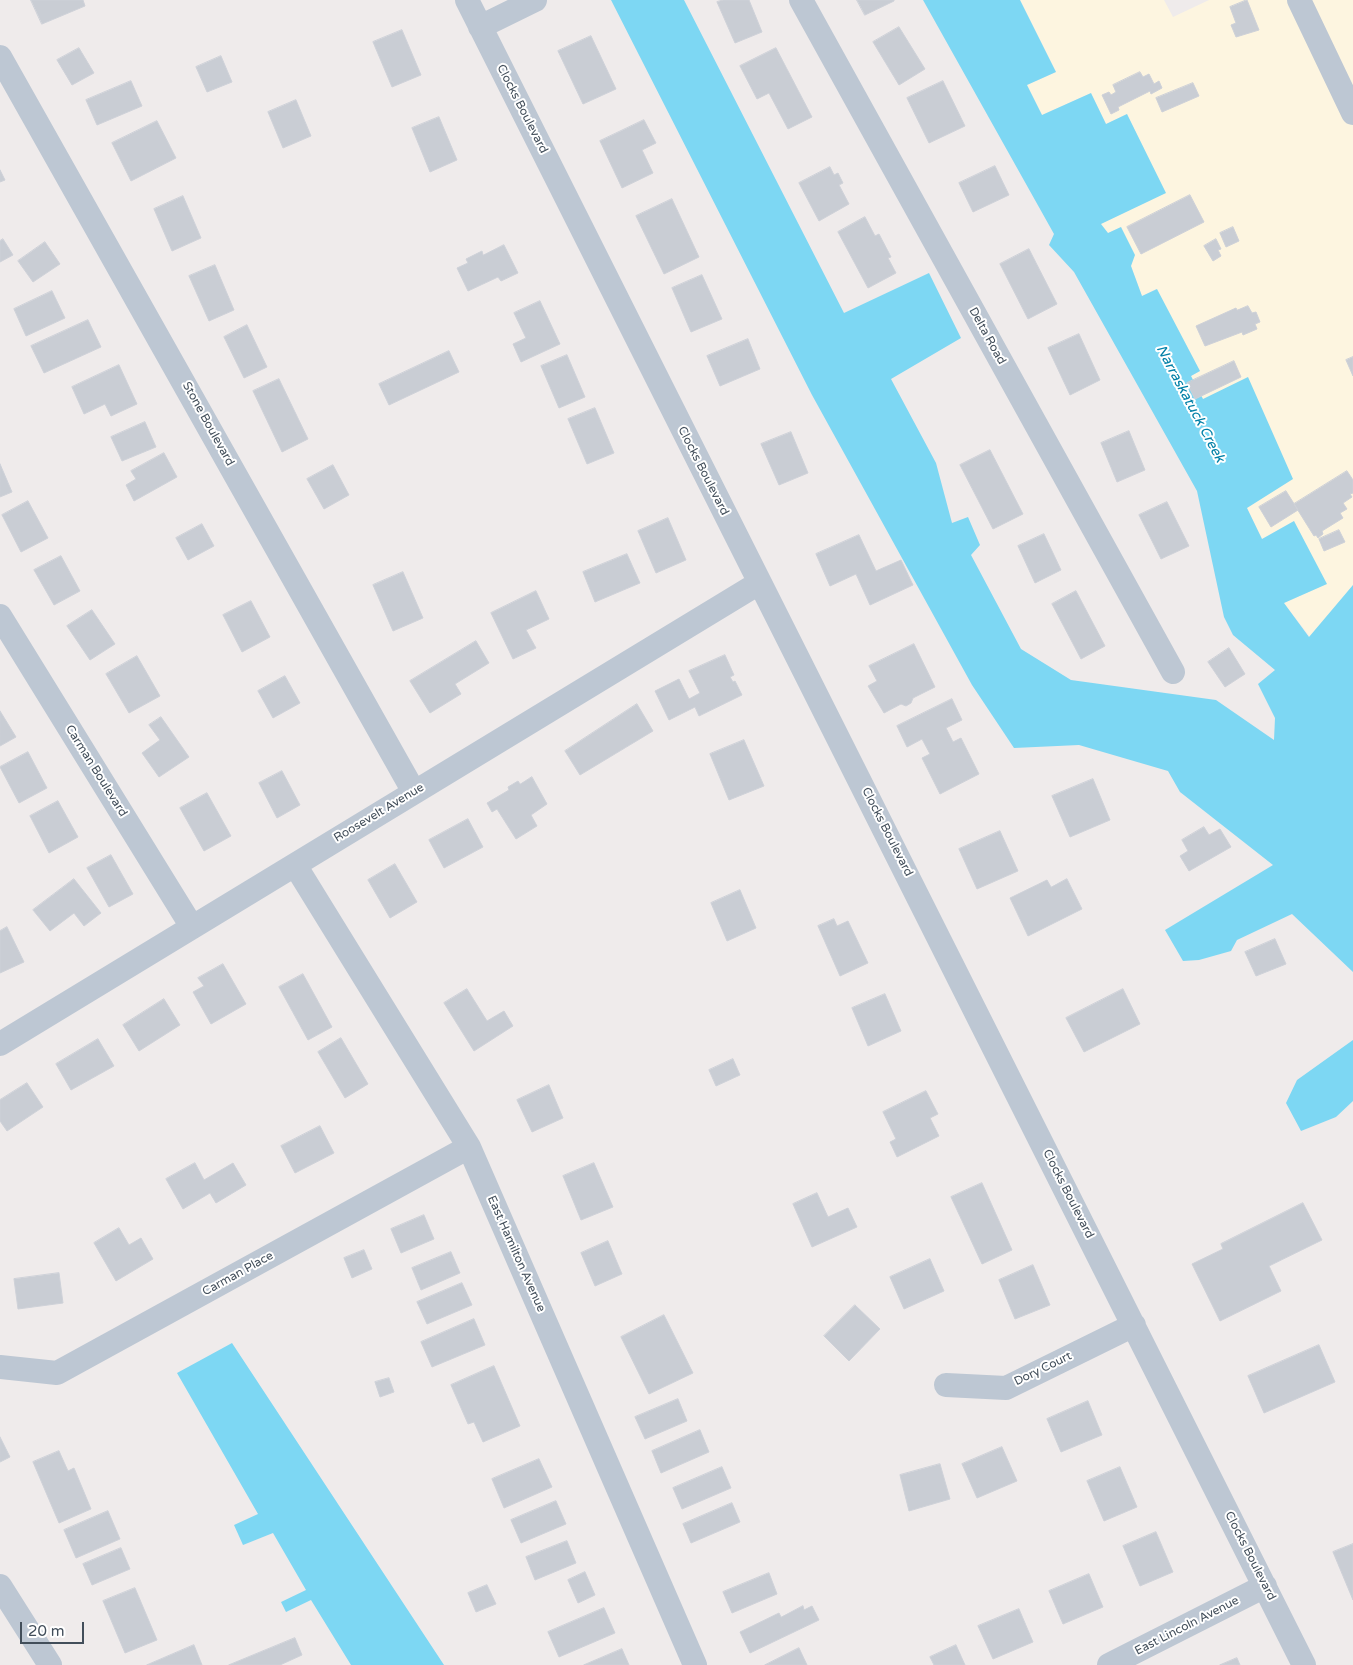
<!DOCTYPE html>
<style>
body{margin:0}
#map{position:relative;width:1353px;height:1665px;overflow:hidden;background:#efebeb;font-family:"Varela Round",sans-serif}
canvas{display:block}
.scale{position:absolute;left:20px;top:1622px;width:64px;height:22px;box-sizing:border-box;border:2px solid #424e5a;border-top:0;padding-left:6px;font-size:15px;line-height:18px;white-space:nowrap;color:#424e5a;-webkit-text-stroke:4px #fff;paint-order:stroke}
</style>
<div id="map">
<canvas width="1353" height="1665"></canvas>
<div class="scale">20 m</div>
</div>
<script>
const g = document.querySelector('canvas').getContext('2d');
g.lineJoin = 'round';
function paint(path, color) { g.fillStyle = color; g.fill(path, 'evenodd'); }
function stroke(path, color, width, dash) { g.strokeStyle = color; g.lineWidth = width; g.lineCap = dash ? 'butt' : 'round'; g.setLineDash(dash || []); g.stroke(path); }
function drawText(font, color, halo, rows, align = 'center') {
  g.font = font + ' "Varela Round",sans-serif'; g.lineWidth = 4; g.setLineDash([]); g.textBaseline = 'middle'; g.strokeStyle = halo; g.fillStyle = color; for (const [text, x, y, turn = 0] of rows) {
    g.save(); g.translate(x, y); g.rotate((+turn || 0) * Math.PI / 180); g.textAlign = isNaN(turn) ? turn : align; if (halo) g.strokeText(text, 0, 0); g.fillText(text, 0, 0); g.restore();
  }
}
paint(new Path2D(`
 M1020 0H1164L1173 17 1209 0H1353V585L1310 637 1284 603 1326 584 1294 521 1262 539 1247 508 1248 378 1203 400 1191 376 1200 371 1156 289 1142 296 1131 266 1121 227 1108 233 1100 224 1165 193 1127 114 1106 124 1091 93 1042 115 1027 85 1056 72Z`), '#fdf5e0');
paint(new Path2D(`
 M611 0H684L844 313 929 273 961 338 891 379 936 463 952 523 968 517 980 545 971 555 1021 649 1071 680 1216 700 1274 740 1275 718 1258 684 1275 670 1233 635 1224 617 1197 491 1074 272 1049 245 1054 234 923 0H1020L1056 72 1027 85 1042 115 1091 93 1106 124 1127 114 1166 193 1101 224 1108 233 1121 227 1135 255 1131 266 1142 296 1157 289 1200 371 1191 376 1203 399 1248 377 1293 479 1247 508 1262 539 1294 521 1327 584 1284 603 1309 637 1353 585V972L1292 914 1237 940 1231 951 1199 960 1183 961 1165 930 1273 865 1180 792 1168 771 1079 745 1014 748 972 685 812 395Z
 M1353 1040V1101L1336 1117 1301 1131 1286 1103 1297 1080Z
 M232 1343 444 1665H351L311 1600 286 1612 281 1602 306 1590 273 1533 243 1545 234 1525 258 1514 177 1373Z`), '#7dd7f3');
const building = new Path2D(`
 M31 0H83L85 6 42 24Z
 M723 0H749L762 32 735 43 717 2Z
 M857 0H894V1L865 15Z
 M1247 0 1259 30 1236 37 1231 25 1236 23 1230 7Z
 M899 27 925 69 899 85 873 42Z
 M402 30 421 75 392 87 373 42Z
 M591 36 616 89 583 104 558 51Z
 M79 48 94 73 72 85 57 60Z
 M776 48 812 117 788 129 769 93 757 99 740 66Z
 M221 56 232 82 207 92 196 67Z
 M1140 72 1143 77 1149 74 1154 84 1159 81 1162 88 1151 94 1150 91 1118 107 1119 110 1111 114 1102 95 1109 92 1111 95 1116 92 1113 85Z
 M131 81 142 106 97 125 86 100Z
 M943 81 965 126 929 143 907 98Z
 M1193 83 1199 96 1162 112 1156 98Z
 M296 100 311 136 283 148 268 112Z
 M439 117 457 160 430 172 412 128Z
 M644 120 656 143 642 150 653 173 622 188 600 141Z
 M157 121 176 158 131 181 112 143Z
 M995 166 1009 195 973 212 959 183Z
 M830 167 834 175 838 173 843 183 839 185 849 204 819 221 799 183Z
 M0 170 5 180 0 182Z
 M1190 195 1204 222 1141 254 1127 227Z
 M183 196 201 238 172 251 154 209Z
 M672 199 699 257 664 274 636 216Z
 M865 217 875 236 879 234 891 257 888 258 896 273 868 288 838 232Z
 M1233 227 1239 241 1226 247 1220 233Z
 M3 239 13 255 0 262V241Z
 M1216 239 1221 249 1218 250 1221 256 1213 261 1204 246Z
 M45 242 60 264 33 282 18 261Z
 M504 245 518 273 501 281 498 277 468 291 457 268 468 263 466 259 482 251 483 255Z
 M1029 249 1057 304 1028 319 1000 264Z
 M215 265 234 310 209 321 189 276Z
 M702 275 722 319 691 332 672 288Z
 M52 291 65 318 26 336 14 309Z
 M540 301 560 344 521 362 513 344 526 338 514 313Z
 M1248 306 1252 313 1256 312 1260 322 1255 324 1257 329 1243 335 1242 332 1205 346 1196 326 1236 308 1237 310Z
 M88 320 101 347 44 373 31 346Z
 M247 325 267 367 244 378 224 337Z
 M1079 334 1100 380 1070 395 1048 348Z
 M748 339 760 369 720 386 707 356Z
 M449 351 459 372 389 405 379 384Z
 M567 355 585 397 559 408 541 366Z
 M1353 357V376L1346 360Z
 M1234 361 1241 377 1195 399 1187 383Z
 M119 365 137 404 111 416 105 404 84 414 72 387Z
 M279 379 308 439 282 452 253 391Z
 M595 408 614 453 587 464 568 419Z
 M145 422 156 447 122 461 111 437Z
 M1129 431 1145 470 1117 482 1101 443Z
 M791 432 808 473 779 485 761 444Z
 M990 450 1023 514 993 529 960 465Z
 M164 453 177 477 134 501 126 485 136 479 131 471Z
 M0 464 12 492 0 497Z
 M333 465 349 495 324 509 307 479Z
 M1347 471 1353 480V493L1350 494 1352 497 1343 503 1347 509 1340 513 1343 518 1322 531 1323 534 1318 538 1316 535 1314 536 1294 504Z
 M1286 491 1298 510 1271 527 1259 507Z
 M28 501 48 538 21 552 2 515Z
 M1167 502 1189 546 1161 559 1139 515Z
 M668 518 686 560 656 573 638 531Z
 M202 524 214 546 188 560 176 538Z
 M1339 530 1345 542 1324 551 1319 539Z
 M1044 534 1061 570 1035 583 1018 546Z
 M859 535 876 571 901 560 913 585 870 605 856 574 830 586 816 554Z
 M627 554 640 583 595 602 583 572Z
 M61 556 80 591 54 605 34 570Z
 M403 572 423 618 393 631 373 585Z
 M536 591 549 619 526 630 536 648 513 659 491 613Z
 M1076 591 1105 646 1081 659 1052 604Z
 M251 601 270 637 242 652 223 615Z
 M92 610 115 644 90 660 67 626Z
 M476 641 489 663 455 684 461 694 430 713 410 681Z
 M914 644 935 687 913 698 911 703 906 706 901 704 884 713 868 686 877 681 869 666Z
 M1229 648 1245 674 1225 687 1208 662Z
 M725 655 734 675 730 677 733 682 735 681 742 695 699 716 695 707 669 720 655 691 679 679 689 699 700 693 689 671Z
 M137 656 160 696 129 713 106 674Z
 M285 676 300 703 273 718 258 691Z
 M952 699 962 720 946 728 953 742 961 738 979 774 940 794 922 758 930 754 922 739 907 747 897 726Z
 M637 704 653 731 580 775 565 751Z
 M0 711 16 737 0 746Z
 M161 717 189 757 159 777 142 753 160 740 149 725Z
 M744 740 764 786 729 800 710 754Z
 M28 752 47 788 19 803 0 767Z
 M282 771 300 805 277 818 259 783Z
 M532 777 547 804 531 815 537 826 516 839 497 809 492 812 487 803 509 790 508 787 518 781 520 784Z
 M1093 779 1110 820 1070 837 1052 796Z
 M207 793 231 836 204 851 180 808Z
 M58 801 78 837 49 853 30 816Z
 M468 819 483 847 444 868 429 840Z
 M1204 827 1209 835 1220 829 1231 847 1189 871 1180 856 1188 851 1182 840Z
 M1000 831 1018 871 977 889 959 849Z
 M111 855 133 894 109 907 87 868Z
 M395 864 417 902 390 918 368 880Z
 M74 879 101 913 84 926 74 913 50 931 33 910Z
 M1067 879 1082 909 1028 936 1010 898 1047 880 1051 887Z
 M740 890 756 928 727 941 711 903Z
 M834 919 837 926 848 921 868 963 840 976 818 926Z
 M7 927 24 962 0 973V931Z
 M1275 939 1286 964 1256 976 1245 952Z
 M223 964 246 1004 211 1024 193 992 204 986 198 978Z
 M303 974 332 1027 308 1040 279 987Z
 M467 989 487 1021 504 1011 513 1026 474 1051 444 1003Z
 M1123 989 1140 1024 1084 1052 1066 1018Z
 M885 994 901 1031 868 1046 852 1008Z
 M164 999 180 1025 139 1051 123 1025Z
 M341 1038 368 1084 345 1098 318 1052Z
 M98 1039 114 1066 71 1090 56 1064Z
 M733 1059 740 1075 716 1086 709 1070Z
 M27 1083 43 1107 7 1131 0 1121V1100Z
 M549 1085 563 1118 532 1132 517 1100Z
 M926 1091 938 1114 930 1118 939 1136 897 1157 890 1142 896 1139 883 1112Z
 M320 1126 334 1153 295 1173 281 1146Z
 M195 1163 204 1180 233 1163 246 1185 216 1203 210 1193 183 1209 166 1179Z
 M594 1163 613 1207 581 1220 563 1176Z
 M982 1183 1012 1250 982 1264 951 1197Z
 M817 1193 828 1217 848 1208 857 1227 812 1247 793 1204Z
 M1303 1203 1322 1240 1269 1266 1281 1291 1220 1321 1192 1264 1223 1249 1221 1244Z
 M424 1215 434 1239 401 1253 391 1229Z
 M119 1228 129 1245 141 1238 153 1259 116 1281 94 1243Z
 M608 1241 622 1274 595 1286 581 1253Z
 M364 1250 372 1269 352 1278 344 1258Z
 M451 1252 460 1273 421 1290 412 1268Z
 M930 1259 944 1291 904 1309 890 1277Z
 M1033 1265 1050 1305 1015 1319 999 1280Z
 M59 1273 63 1303 18 1309 14 1279Z
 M462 1283 472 1305 427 1324 417 1302Z
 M855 1305 880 1329 849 1361 824 1336Z
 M664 1315 693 1373 649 1394 621 1337Z
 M474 1319 485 1345 432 1367 421 1342Z
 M1319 1345 1335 1382 1264 1413 1248 1376Z
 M494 1366 520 1426 483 1442 474 1422 468 1424 451 1385Z
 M389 1378 394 1392 380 1397 375 1382Z
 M678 1399 687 1421 645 1439 635 1417Z
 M1088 1401 1102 1435 1061 1452 1047 1419Z
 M700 1430 709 1452 661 1473 652 1451Z
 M0 1437 10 1457 0 1462Z
 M1002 1447 1017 1481 977 1498 962 1464Z
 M59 1451 68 1471 74 1468 91 1509 59 1523 33 1462Z
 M539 1459 552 1487 504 1508 492 1479Z
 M940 1464 950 1499 909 1511 900 1475Z
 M722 1467 731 1488 682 1509 673 1488Z
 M1120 1467 1137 1507 1104 1521 1087 1481Z
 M556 1501 566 1524 521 1543 511 1520Z
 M732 1503 740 1522 691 1543 683 1524Z
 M108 1511 120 1539 76 1558 64 1530Z
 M1156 1532 1173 1572 1140 1586 1123 1546Z
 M567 1541 576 1563 535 1580 526 1557Z
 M1353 1544V1600L1333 1552Z
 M121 1548 130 1569 92 1585 83 1564Z
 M585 1572 595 1595 578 1603 568 1580Z
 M769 1573 777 1594 732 1613 723 1592Z
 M1089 1574 1103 1607 1063 1624 1049 1591Z
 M487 1585 496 1604 476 1612 468 1593Z
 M135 1588 157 1640 125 1653 103 1601Z
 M803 1606 804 1610 812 1606 819 1620 750 1653 740 1632 779 1613 781 1617Z
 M604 1608 615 1633 559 1657 548 1632Z
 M1019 1609 1033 1642 993 1659 978 1626Z
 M295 1638 302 1655 280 1665H229Z
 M194 1645 202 1665H147Z
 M956 1645 965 1665H934L930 1657Z
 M799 1648 807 1665H765Z
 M622 1649 629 1665H584Z
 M1237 1658 1240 1665H1220Z`);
paint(building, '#c9cdd4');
stroke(building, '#ced1d8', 1);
stroke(new Path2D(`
 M467 0C746 555 1025 1110 1304 1665
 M801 0 1173 672
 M1299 0 1353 113
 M480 27 535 0
 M0 57 414 792
 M0 616 192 927
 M295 865 469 1147 695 1665
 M0 1044 759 583
 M0 1367 57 1373 469 1147
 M946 1385 1006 1388 1134 1325
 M0 1586 50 1665
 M1109 1665 1265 1586`), '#bdc7d3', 24);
drawText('12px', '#424e5a', '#fff', [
 ["Clocks Boulevard",522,109,63],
 ["Delta Road",987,336,61],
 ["Stone Boulevard",208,424,61],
 ["Clocks Boulevard",703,471,63],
 ["Carman Boulevard",96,771,58],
 ["Roosevelt Avenue",379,813,-31],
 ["Clocks Boulevard",887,832,63],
 ["Clocks Boulevard",1068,1194,63],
 ["East Hamilton Avenue",516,1254,66],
 ["Carman Place",238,1274,-29],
 ["Dory Court",1043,1369,-26],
 ["Clocks Boulevard",1250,1556,63],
 ["East Lincoln Avenue",1187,1626,-27]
]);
drawText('italic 14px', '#0280a7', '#fff', [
 ["Narraskatuck Creek",1190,404,62]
]);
</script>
